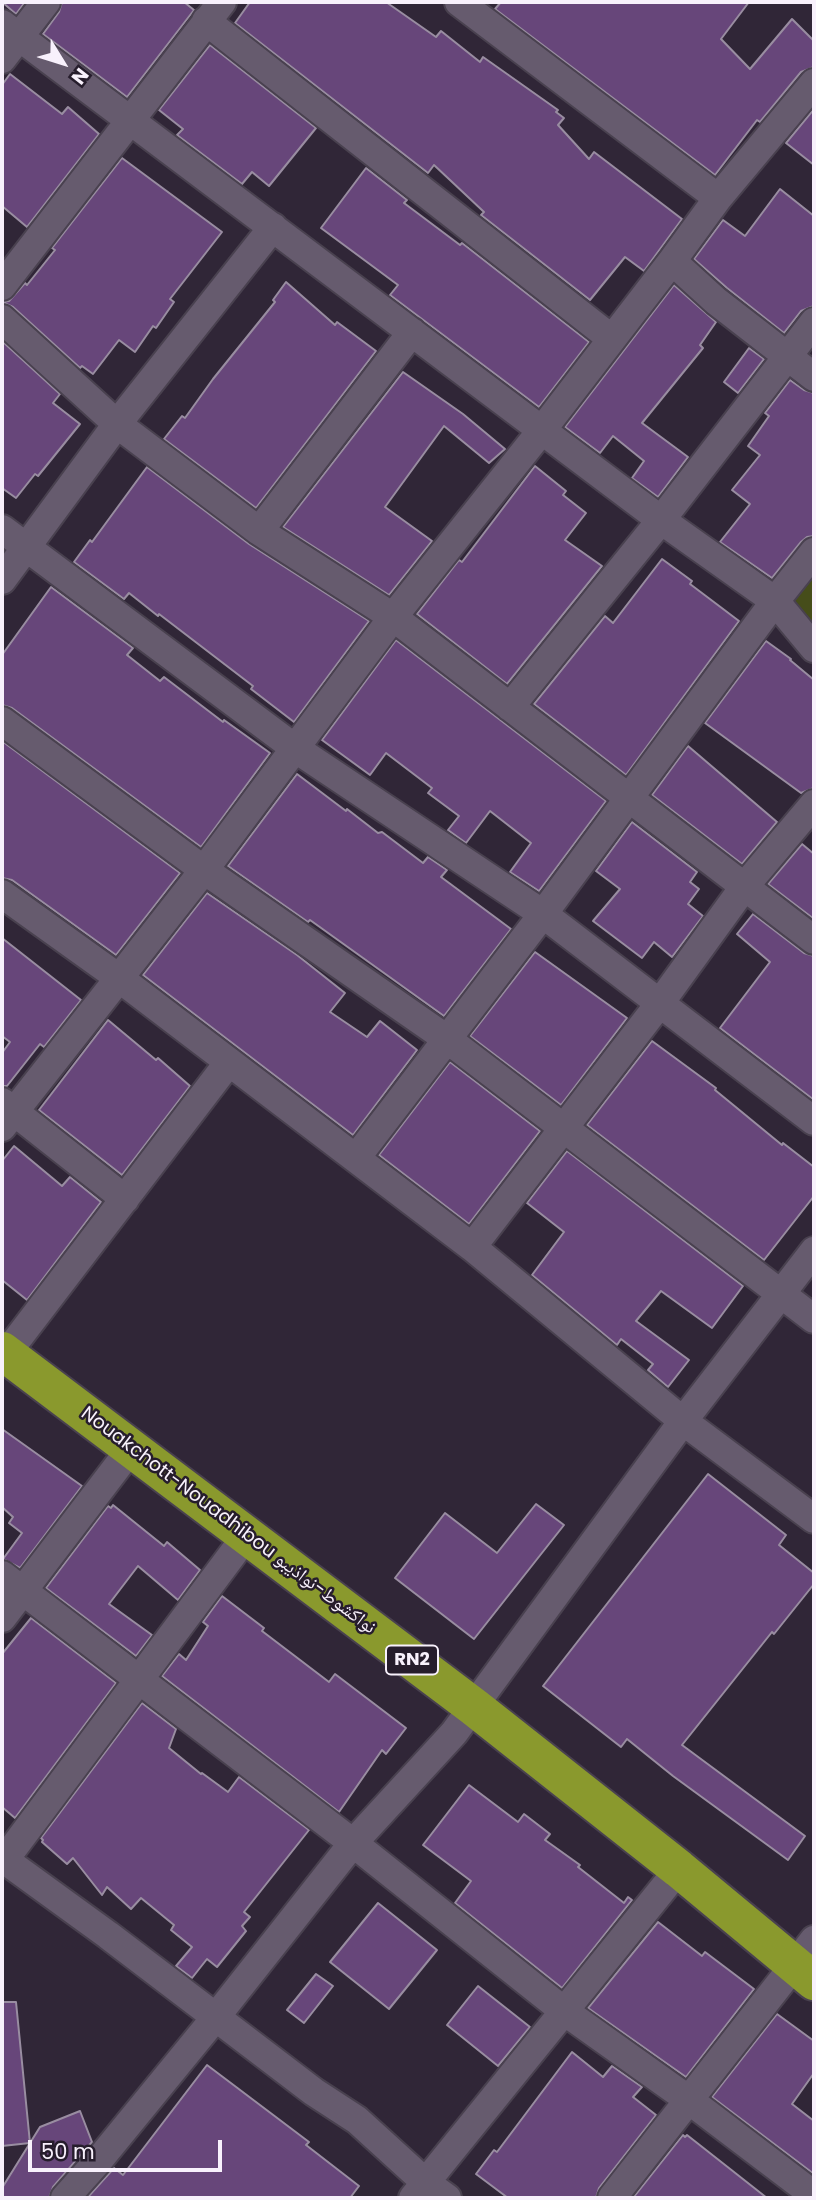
<!DOCTYPE html>
<meta charset="utf-8">
<style>
body{margin:0}
#map{position:relative;width:816px;height:2200px;overflow:hidden;background:#302637;font-family:Poppins,sans-serif}
canvas{display:block}
.frame{position:absolute;inset:0;border:4px solid #f8f1fc;pointer-events:none}
.north{position:absolute;left:28px;top:28px;width:70px;height:70px;-webkit-text-stroke:5px #261d2c;paint-order:stroke;rotate:128deg;font-size:19px;font-weight:700;line-height:28px;text-align:center;color:#f8f1fc}
.north::after{content:'';display:block;margin:auto;width:24px;height:32px;background:#f8f1fc;clip-path:polygon(50% 0,100% 100%,50% 72%,0 100%)}
.scale{position:absolute;left:28px;top:2140px;width:194px;height:32px;box-sizing:border-box;border:4px solid #f8f1fc;border-top:0;padding-left:9px;font-size:21px;line-height:24px;white-space:nowrap;color:#f8f1fc;-webkit-text-stroke:5px #261d2c;paint-order:stroke}
</style>
<div id="map">
<canvas width="816" height="2200"></canvas>
<div class="frame"></div>
<div class="north">N</div>
<div class="scale">50 m</div>
</div>
<script>
const g = document.querySelector('canvas').getContext('2d');
g.lineJoin = 'round';
function paint(path, color) { g.fillStyle = color; g.fill(path, 'evenodd'); }
function stroke(path, color, width, dash) { g.strokeStyle = color; g.lineWidth = width; g.lineCap = dash ? 'butt' : 'round'; g.setLineDash(dash || []); g.stroke(path); }
function drawText(font, color, halo, rows, align = 'center') {
  g.font = font + ' Poppins,"Noto Naskh Arabic",sans-serif'; g.lineWidth = 5; g.setLineDash([]); g.textBaseline = 'middle'; g.strokeStyle = halo; g.fillStyle = color; for (const [text, x, y, turn = 0] of rows) {
    g.save(); g.translate(x, y); g.rotate((+turn || 0) * Math.PI / 180); g.textAlign = isNaN(turn) ? turn : align; if (halo) g.strokeText(text, 0, 0); g.fillText(text, 0, 0); g.restore();
  }
}
paint(new Path2D(`
 M814 567V628L790 593Z`), '#464d1a');
const building = new Path2D(`
 M2 2H25L16 14Z
 M62 2H184L194 10 127 97 43 34 59 12Z
 M250 2H386L436 37 441 31 480 62 483 57 558 110 556 112 564 118 558 125 589 159 594 152 682 219 644 271 625 257 590 300 481 215 484 212 434 165 428 173 235 23Z
 M501 2H749L721 39 750 69 792 19 814 41V67L801 72 760 122 757 120 715 175 495 9Z
 M210 45 316 128 269 186 252 172 242 184 177 135 183 129 159 110Z
 M10 74 62 114 68 107 99 134 27 227 2 206V85Z
 M814 109V165L786 143Z
 M122 158 222 232 170 299 174 302 156 328 153 326 135 352 119 340 93 374 82 366 80 368 13 307 2 302 9 301 25 283 27 285 55 250 52 248Z
 M366 168 407 200 404 203 460 245 462 243 589 342 539 407 390 295 398 285 321 228Z
 M780 189 814 216V306L801 311 784 333 727 288 694 259 723 220 745 236Z
 M286 282 335 325 337 322 376 351 256 508 164 439 182 416 185 418 213 379 275 302 273 300Z
 M674 285 716 322 700 345 703 348 642 423 688 457 658 497 632 478 644 461 613 436 600 453 565 427Z
 M2 341 60 394 53 403 80 424 38 476 35 474 16 498 2 488Z
 M749 348 764 359 738 393 724 382Z
 M403 372 463 414 505 449 489 463 444 426 385 507 432 541 389 595 283 527Z
 M790 380 804 390 814 393V536L807 537 801 542 772 578 720 542 750 504 732 490 760 455 748 446 769 416 765 413Z
 M535 466 566 491 563 495 586 513 565 540 602 566 507 684 417 614 459 560 462 562Z
 M147 467 249 544 369 621 294 722 251 689 253 686 159 614 158 616 129 593 124 599 74 562 90 540 92 542Z
 M662 559 692 581 690 584 739 621 626 775 534 704 605 616 613 623Z
 M51 587 133 648 127 655 160 681 164 677 223 722 224 720 270 753 201 847 12 708 2 705V655Z
 M396 640 606 801 539 891 510 872 531 843 490 811 466 843 448 830 459 816 428 793 432 788 386 753 370 775 322 740Z
 M766 641 791 659 790 660 814 680V788L801 793 705 723Z
 M2 741 180 873 116 955 12 880 2 878Z
 M688 746 777 822 742 864 652 795Z
 M297 774 346 811 347 809 378 833 382 832 423 863 428 857 447 870 441 877 511 929 444 1016 310 920 308 922 228 866Z
 M632 822 697 872 690 882 699 889 688 904 703 916 672 957 654 942 642 958 593 921 620 889 596 871Z
 M802 844 814 854V919L768 884Z
 M207 893 297 955 345 993 330 1012 367 1037 380 1021 417 1050 353 1135 143 975Z
 M753 914 804 953 814 956V1100L720 1028 770 962 737 934Z
 M2 938 81 1000 44 1047 40 1044 7 1086H2V1053L10 1042 2 1036Z
 M535 952 627 1018 561 1105 470 1036Z
 M108 1020 156 1060 158 1058 190 1086 122 1175 39 1110Z
 M652 1041 716 1088 715 1090 782 1145 783 1143 814 1167V1196L764 1260 587 1125Z
 M450 1062 540 1131 469 1224 379 1155Z
 M14 1146 62 1186 70 1177 101 1202 27 1300 2 1280V1161Z
 M567 1151 743 1286 712 1328 661 1291 636 1321 689 1360 668 1387 648 1370 653 1364 621 1339 617 1345 532 1275 564 1232 527 1203Z
 M2 1429 82 1486 20 1568 3 1559 22 1533 9 1523 13 1517 2 1507Z
 M708 1474 786 1535 779 1545 814 1573V1584L774 1634 772 1632 682 1745 805 1836 788 1860 673 1776 627 1739 621 1747 543 1686Z
 M536 1504 564 1525 474 1639 395 1578 445 1513 497 1553Z
 M113 1505 164 1546 167 1542 200 1570 178 1600 138 1566 109 1604 152 1635 136 1656 46 1588 108 1506 111 1508Z
 M222 1596 264 1628 262 1631 329 1682 335 1674 406 1728 386 1754 382 1750 339 1812 162 1676 179 1654 186 1660 208 1626 203 1622Z
 M31 1618 116 1683 15 1818 2 1807V1654Z
 M142 1703 176 1729 169 1748 201 1774 202 1773 228 1792 239 1777 309 1830 244 1912 250 1917 242 1926 246 1931 217 1967 207 1959 192 1978 176 1966 192 1947 171 1930 174 1925 141 1898 131 1909 107 1887 102 1895 73 1858 67 1864 42 1842 43 1840 41 1838Z
 M469 1785 518 1822 524 1814 550 1834 545 1840 580 1865 578 1867 624 1903 628 1897 632 1900 562 1988 455 1903 471 1881 423 1845Z
 M378 1903 437 1950 389 2009 330 1962Z
 M658 1922 702 1956 705 1952 754 1989 686 2077 588 2008Z
 M316 1974 333 1986 304 2023 287 2010Z
 M478 1986 530 2027 498 2066 447 2025Z
 M2 2002H16L30 2143 40 2127 80 2111 92 2142 53 2187 49 2198H2V2188L30 2143 2 2146Z
 M777 2014 814 2041V2073L792 2104 814 2121V2174L712 2097Z
 M572 2052 603 2077 612 2066 642 2087 633 2097 656 2115 599 2188 596 2198H508L476 2174 494 2150 497 2152Z
 M207 2065 309 2142 306 2145 359 2186 350 2198H87L114 2168 123 2175Z
 M683 2135 685 2137 687 2135 767 2198H633Z`);
paint(building, '#67467a');
stroke(building, '#998da1', 2);
const street = new Path2D(`
 M459 2 718 198
 M206 21 612 339
 M2 24 661 520 775 601 814 648
 M2 59 46 2
 M672 261 716 301 814 377
 M2 286 222 2
 M2 319 117 424 259 531 393 617 814 940
 M2 529 296 749 543 914 814 1121
 M259 531 412 332
 M2 580 117 424 273 227
 M510 707 661 520 814 322
 M2 721 204 870 447 1039 814 1319
 M2 894 119 978 472 1247 683 1421 814 1519
 M2 1102 125 1199
 M2 1127 204 870 393 617 542 430 672 261 718 198 814 83
 M356 1158 543 914 775 601 814 552
 M472 1247 660 1003 744 887 814 804
 M6 1354 229 1062
 M2 1575 353 1843 564 2011 689 2100 814 2195
 M2 1618 130 1450
 M2 1858 108 1935 314 2092 357 2120 425 2182 447 2198
 M2 1863 247 1535
 M65 2198 99 2160 215 2018 353 1843 454 1733 683 1421 814 1251
 M413 2198 679 1869
 M612 2198 814 1940`);
const highway = new Path2D(`
 M2 1351 474 1707 679 1869 814 1981`);
stroke(street, '#49414f', 32);
stroke(highway, '#49414f', 42);
stroke(street, '#665b6e', 28);
stroke(highway, '#8a992d', 38);
for (const [x, y, w] of [
 [412,1660,52]
]) { const box = new Path2D(); box.roundRect(x - w / 2, y - 14.5, w, 29, 5); g.fillStyle = '#261d2c'; g.fill(box); stroke(box, '#f8f1fc', 2); }
drawText('bold 18px', '#f8f1fc', null, [
 ["RN2",412,1660]
]);
drawText('19px', '#f8f1fc', '#261d2c', [
 ["Nouakchott-Nouadhibou نواكشوط-نواذيبو",228,1521,37]
]);
</script>
